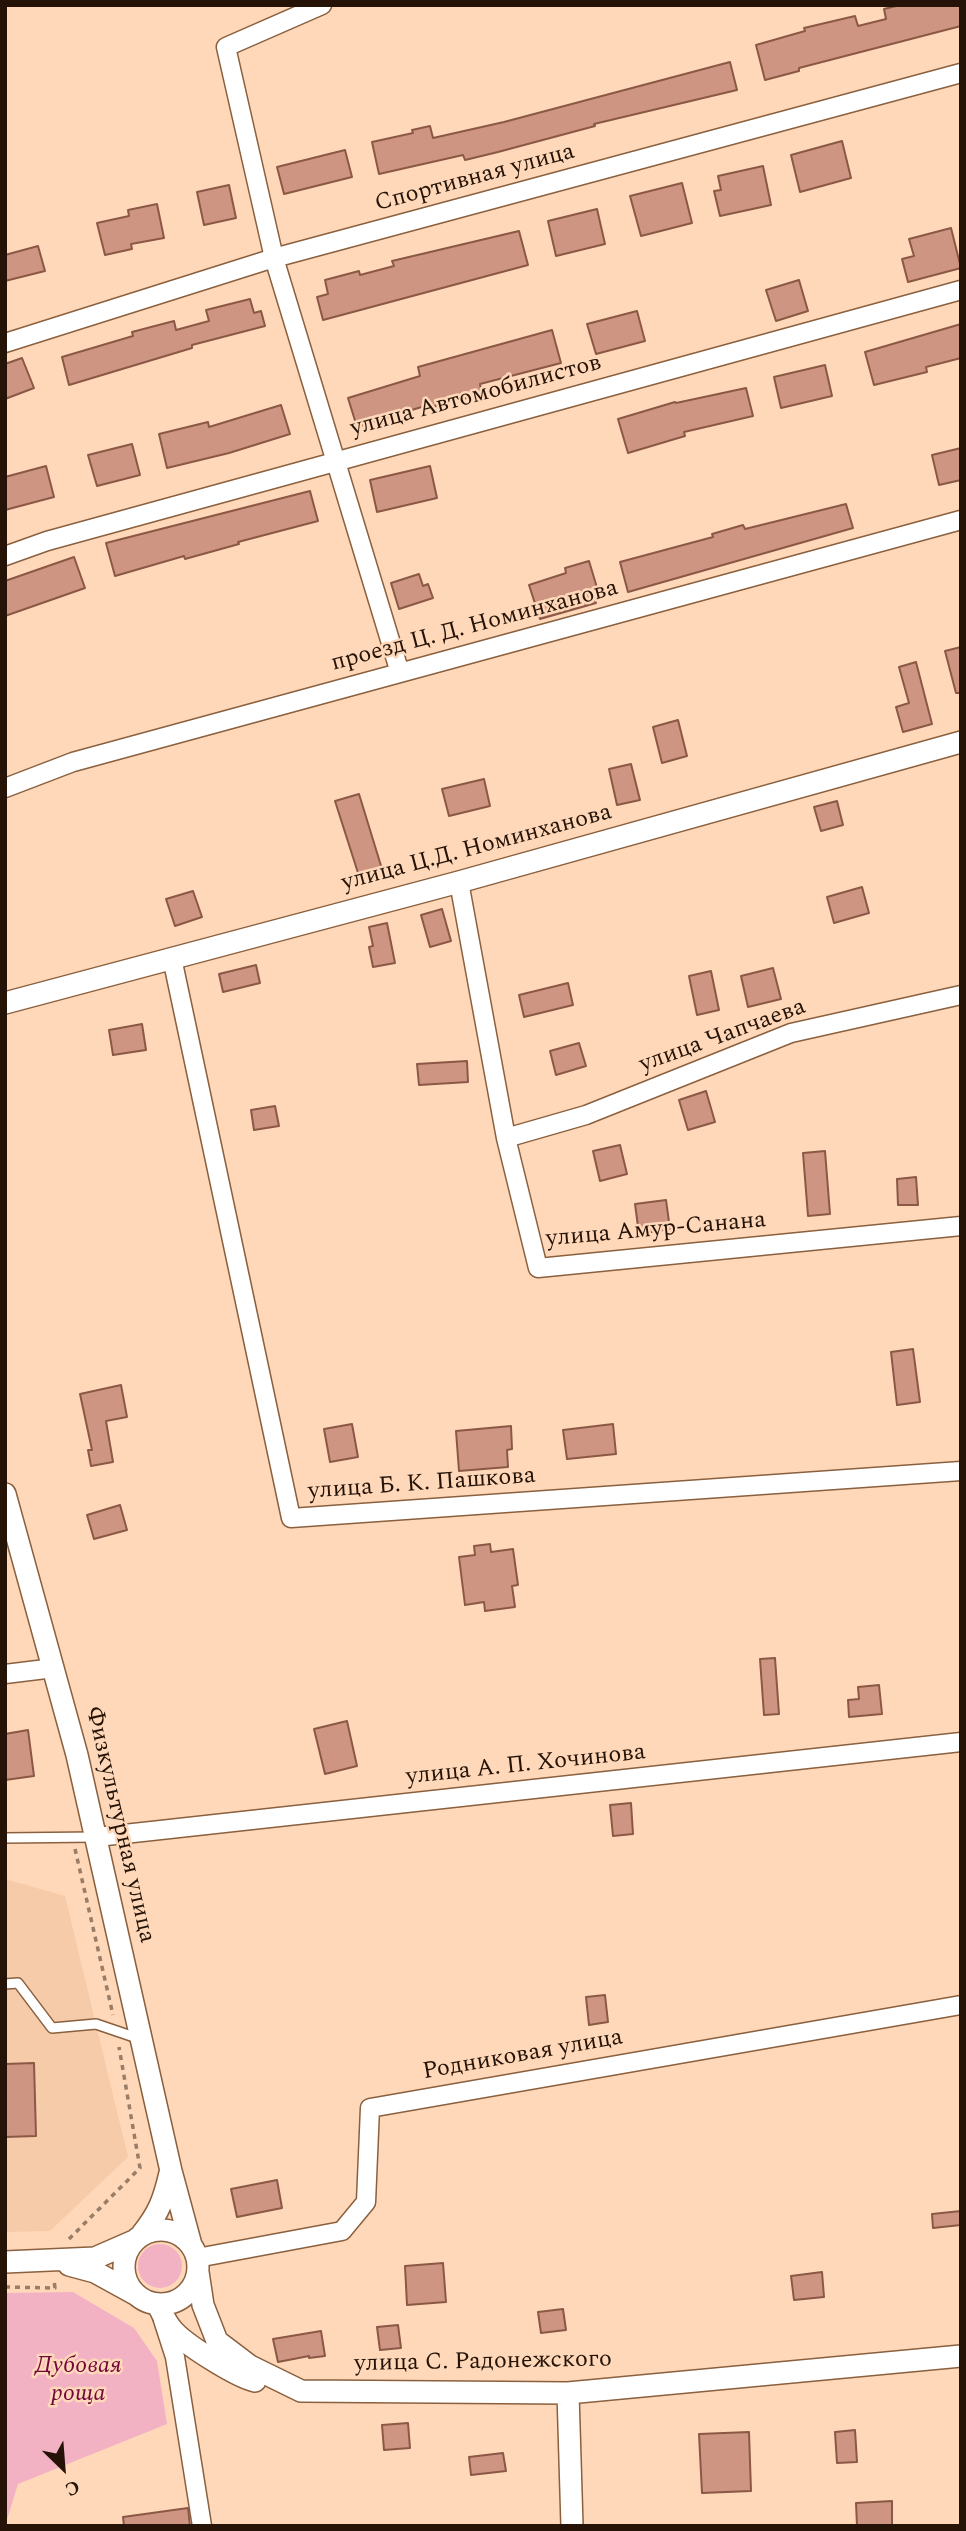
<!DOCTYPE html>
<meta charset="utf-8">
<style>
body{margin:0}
#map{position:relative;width:966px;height:2531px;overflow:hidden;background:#ffd8ba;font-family:Spectral,serif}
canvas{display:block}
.frame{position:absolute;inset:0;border:7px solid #241306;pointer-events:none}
.north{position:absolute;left:28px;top:2433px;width:70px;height:70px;-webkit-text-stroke:5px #ffd8ba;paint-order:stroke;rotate:155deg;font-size:19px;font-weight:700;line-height:28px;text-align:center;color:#241306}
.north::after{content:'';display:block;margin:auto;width:24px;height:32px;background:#241306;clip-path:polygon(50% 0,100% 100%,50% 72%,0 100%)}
</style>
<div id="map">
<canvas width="966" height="2531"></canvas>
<div class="frame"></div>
<div class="north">С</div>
</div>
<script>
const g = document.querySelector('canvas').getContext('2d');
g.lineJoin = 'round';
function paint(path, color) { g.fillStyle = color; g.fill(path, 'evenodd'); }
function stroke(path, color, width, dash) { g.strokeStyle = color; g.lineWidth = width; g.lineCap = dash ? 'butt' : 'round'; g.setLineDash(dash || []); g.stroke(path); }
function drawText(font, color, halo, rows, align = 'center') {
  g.font = font + ' Spectral,serif'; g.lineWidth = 5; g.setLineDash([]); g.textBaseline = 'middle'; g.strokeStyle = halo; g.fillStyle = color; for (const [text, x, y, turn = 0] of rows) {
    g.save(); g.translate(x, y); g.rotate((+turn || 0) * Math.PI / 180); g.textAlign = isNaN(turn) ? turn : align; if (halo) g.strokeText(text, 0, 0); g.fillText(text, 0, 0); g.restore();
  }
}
paint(new Path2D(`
 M5 1879 65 1896 128 2157 50 2231 5 2232Z`), '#f6cbaa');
paint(new Path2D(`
 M138 2266a22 22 0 1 1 44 0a22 22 0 1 1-44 0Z
 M73 2292 134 2328 157 2361 167 2424 18 2484 5 2526V2293Z`), '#f2b2c4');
const building = new Path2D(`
 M900 5H961V26L799 68V71L765 80 756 45 805 31 804 28 855 16 858 26 886 19 884 9Z
 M730 62 737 90 594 124 595 126 498 152 465 160 463 155 379 174 372 142 413 133 412 130 430 126 433 138 504 122Z
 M842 141 851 178 800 192 791 155Z
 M345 150 352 177 284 194 277 167Z
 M763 166 771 205 720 216 714 191 721 190 718 176Z
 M682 183 692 223 641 236 630 196Z
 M229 185 236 218 204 225 197 192Z
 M157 204 164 238 131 244 132 249 105 255 97 223 129 216 128 210Z
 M597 209 605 244 556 256 548 221Z
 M951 228 961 268 908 282 902 259 914 256 909 239Z
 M519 231 528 265 323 320 317 297 328 294 325 280 359 271 360 275 394 266 392 261Z
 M38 246 45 271 5 281V255Z
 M799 280 808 311 776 321 766 290Z
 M250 299 254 313 261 311 265 326 192 345V348L69 385 62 357 133 336 132 332 174 321 176 330 209 321 206 310Z
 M637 311 645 341 596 354 587 324Z
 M961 324V358L926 367 927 372 874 385 865 352Z
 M552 330 561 363 480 384 482 394 429 408 428 405 357 427 348 398 420 376 418 367Z
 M22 358 34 388 5 399V364Z
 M825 365 832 396 781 408 774 377Z
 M746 388 753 416 684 432 685 436 628 453 618 419 675 402 676 403Z
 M281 405 290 434 229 453 167 468 159 434 208 422 209 427Z
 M132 444 140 475 97 486 88 455Z
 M961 448V480L939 485 932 455Z
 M46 466 54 497 5 510V477Z
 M430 466 437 498 377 512 370 480Z
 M310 491 318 521 238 542 239 544 185 559 184 556 115 576 106 543Z
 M846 504 853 528 628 592 620 562 713 537 712 534 743 525 745 529Z
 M74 557 85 588 5 616V581Z
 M589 561 598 591 593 592 596 603 540 619 529 585 566 573 565 568Z
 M419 574 423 586 428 584 433 598 399 609 391 583Z
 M961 647V693H956L945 651Z
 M916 662 932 724 903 732 896 707 909 703 899 667Z
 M678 720 687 756 662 763 653 727Z
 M631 764 640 800 617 805 609 769Z
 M484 779 490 806 449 816 442 789Z
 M359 794 382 869 359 876 335 801Z
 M837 801 843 825 821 831 814 807Z
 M862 887 869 913 834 923 827 897Z
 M193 891 202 917 175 926 166 899Z
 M442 909 451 941 430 947 421 915Z
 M387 923 395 963 373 967 369 947 373 946 369 927Z
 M256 965 260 983 223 992 219 974Z
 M773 968 781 999 748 1007 741 976Z
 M711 971 719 1010 697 1015 689 976Z
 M568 983 573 1005 524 1017 519 995Z
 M142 1024 146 1050 113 1055 109 1030Z
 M579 1043 586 1066 556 1075 550 1051Z
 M467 1061 468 1082 419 1085 417 1064Z
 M706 1091 715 1122 688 1130 679 1100Z
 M275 1106 279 1126 254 1130 251 1110Z
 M620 1145 627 1174 600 1181 593 1151Z
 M825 1151 830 1214 808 1216 803 1153Z
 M916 1177 918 1205H898L897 1179Z
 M666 1200 670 1229 639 1234 635 1204Z
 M913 1349 920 1402 897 1405 891 1352Z
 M121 1385 127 1417 106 1421 113 1462 91 1466 88 1450H92L80 1394Z
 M352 1424 358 1457 330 1462 324 1429Z
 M613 1424 616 1454 567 1459 563 1430Z
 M511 1426 512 1449 507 1450 508 1467 459 1471 456 1431Z
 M120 1505 127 1530 94 1539 87 1515Z
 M490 1544 491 1552 513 1549 518 1585 512 1586 515 1607 485 1611 484 1602 465 1605 459 1557 475 1555 474 1546Z
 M775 1658 779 1714 764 1715 760 1659Z
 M879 1685 882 1714 849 1717 848 1700 859 1699 858 1687Z
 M347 1721 357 1766 325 1774 314 1729Z
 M28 1730 34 1776 5 1780V1734Z
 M631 1803 633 1834 613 1836 610 1805Z
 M605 1995 608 2022 589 2025 586 1997Z
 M34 2063 36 2136 5 2137V2064Z
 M277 2180 282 2208 237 2217 231 2189Z
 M961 2211V2225L933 2228 932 2214Z
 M443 2263 446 2302 407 2305 405 2266Z
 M822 2272 824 2297 794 2300 791 2276Z
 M563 2309 566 2330 541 2333 538 2312Z
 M398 2325 401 2348 380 2350 377 2327Z
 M321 2331 325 2356 309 2358V2356L278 2362 273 2339Z
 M408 2423 410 2448 384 2450 382 2425Z
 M855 2430 857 2462 837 2463 835 2432Z
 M749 2432 751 2491 702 2493 699 2434Z
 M503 2453 506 2471 471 2475 469 2457Z
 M892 2501V2526H857L856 2503Z
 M188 2508 190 2526H124L123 2517Z`);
paint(building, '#ce9682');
stroke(building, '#8b5846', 2);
const service = new Path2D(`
 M5 1838 96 1837
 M5 1984 18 1983 52 2028 96 2024 140 2039`);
const minor = new Path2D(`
 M322 5 226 47 274 258 400 673
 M5 343 274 258 961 73
 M5 556 47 541 961 290
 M5 788 73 762 961 520
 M459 882 506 1138 538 1268 961 1226
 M172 958 291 1518 961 1471
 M506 1138 586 1115 791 1033 961 995
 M5 1674 54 1668
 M97 1837 961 1742
 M197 2258 342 2231 366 2202 370 2108 961 2005
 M163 2320 175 2357 202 2526`);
const tertiary = new Path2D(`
 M5 1003 459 882 961 742
 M5 1494 77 1755 171 2171 191 2245
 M124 2267a37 37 0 1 1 74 0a37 37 0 1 1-74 0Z
 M142 2234C159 2213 164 2199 170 2173
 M5 2262 95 2258 134 2241
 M69 2265 95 2272 135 2294
 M198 2272 203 2305 217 2341 250 2366 301 2391 568 2393 961 2356
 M157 2304C162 2312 165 2321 171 2328 182 2343 237 2377 255 2381
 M568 2393 572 2526`);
stroke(service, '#8a603e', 12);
stroke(minor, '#8a603e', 21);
stroke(tertiary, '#8a603e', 24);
stroke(new Path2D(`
 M75 1849 113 2015
 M69 2239 140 2168 119 2047
 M5 2287 55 2288 54 2280`), '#997d66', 3.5, [5, 5]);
stroke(service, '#fff', 9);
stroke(minor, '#fff', 18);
stroke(tertiary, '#fff', 21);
drawText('24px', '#241306', '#ffd8ba', [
 ["Спортивная улица",475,179,-15],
 ["улица Автомобилистов",476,397,-15],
 ["проезд Ц. Д. Номинханова",475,627,-15],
 ["улица Ц.Д. Номинханова",477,849,-15],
 ["улица Чапчаева",723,1037,-20],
 ["улица Амур-Санана",656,1231,-5],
 ["улица Б. К. Пашкова",422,1485,-4],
 ["улица А. П. Хочинова",526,1766,-6],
 ["Физкультурная улица",119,1825,77],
 ["Родниковая улица",523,2056,-10],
 ["улица С. Радонежского",483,2363,-1]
]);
drawText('italic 24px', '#73063b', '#ffd8ba', [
 ["Дубовая",78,2367],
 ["роща",78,2395]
]);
</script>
